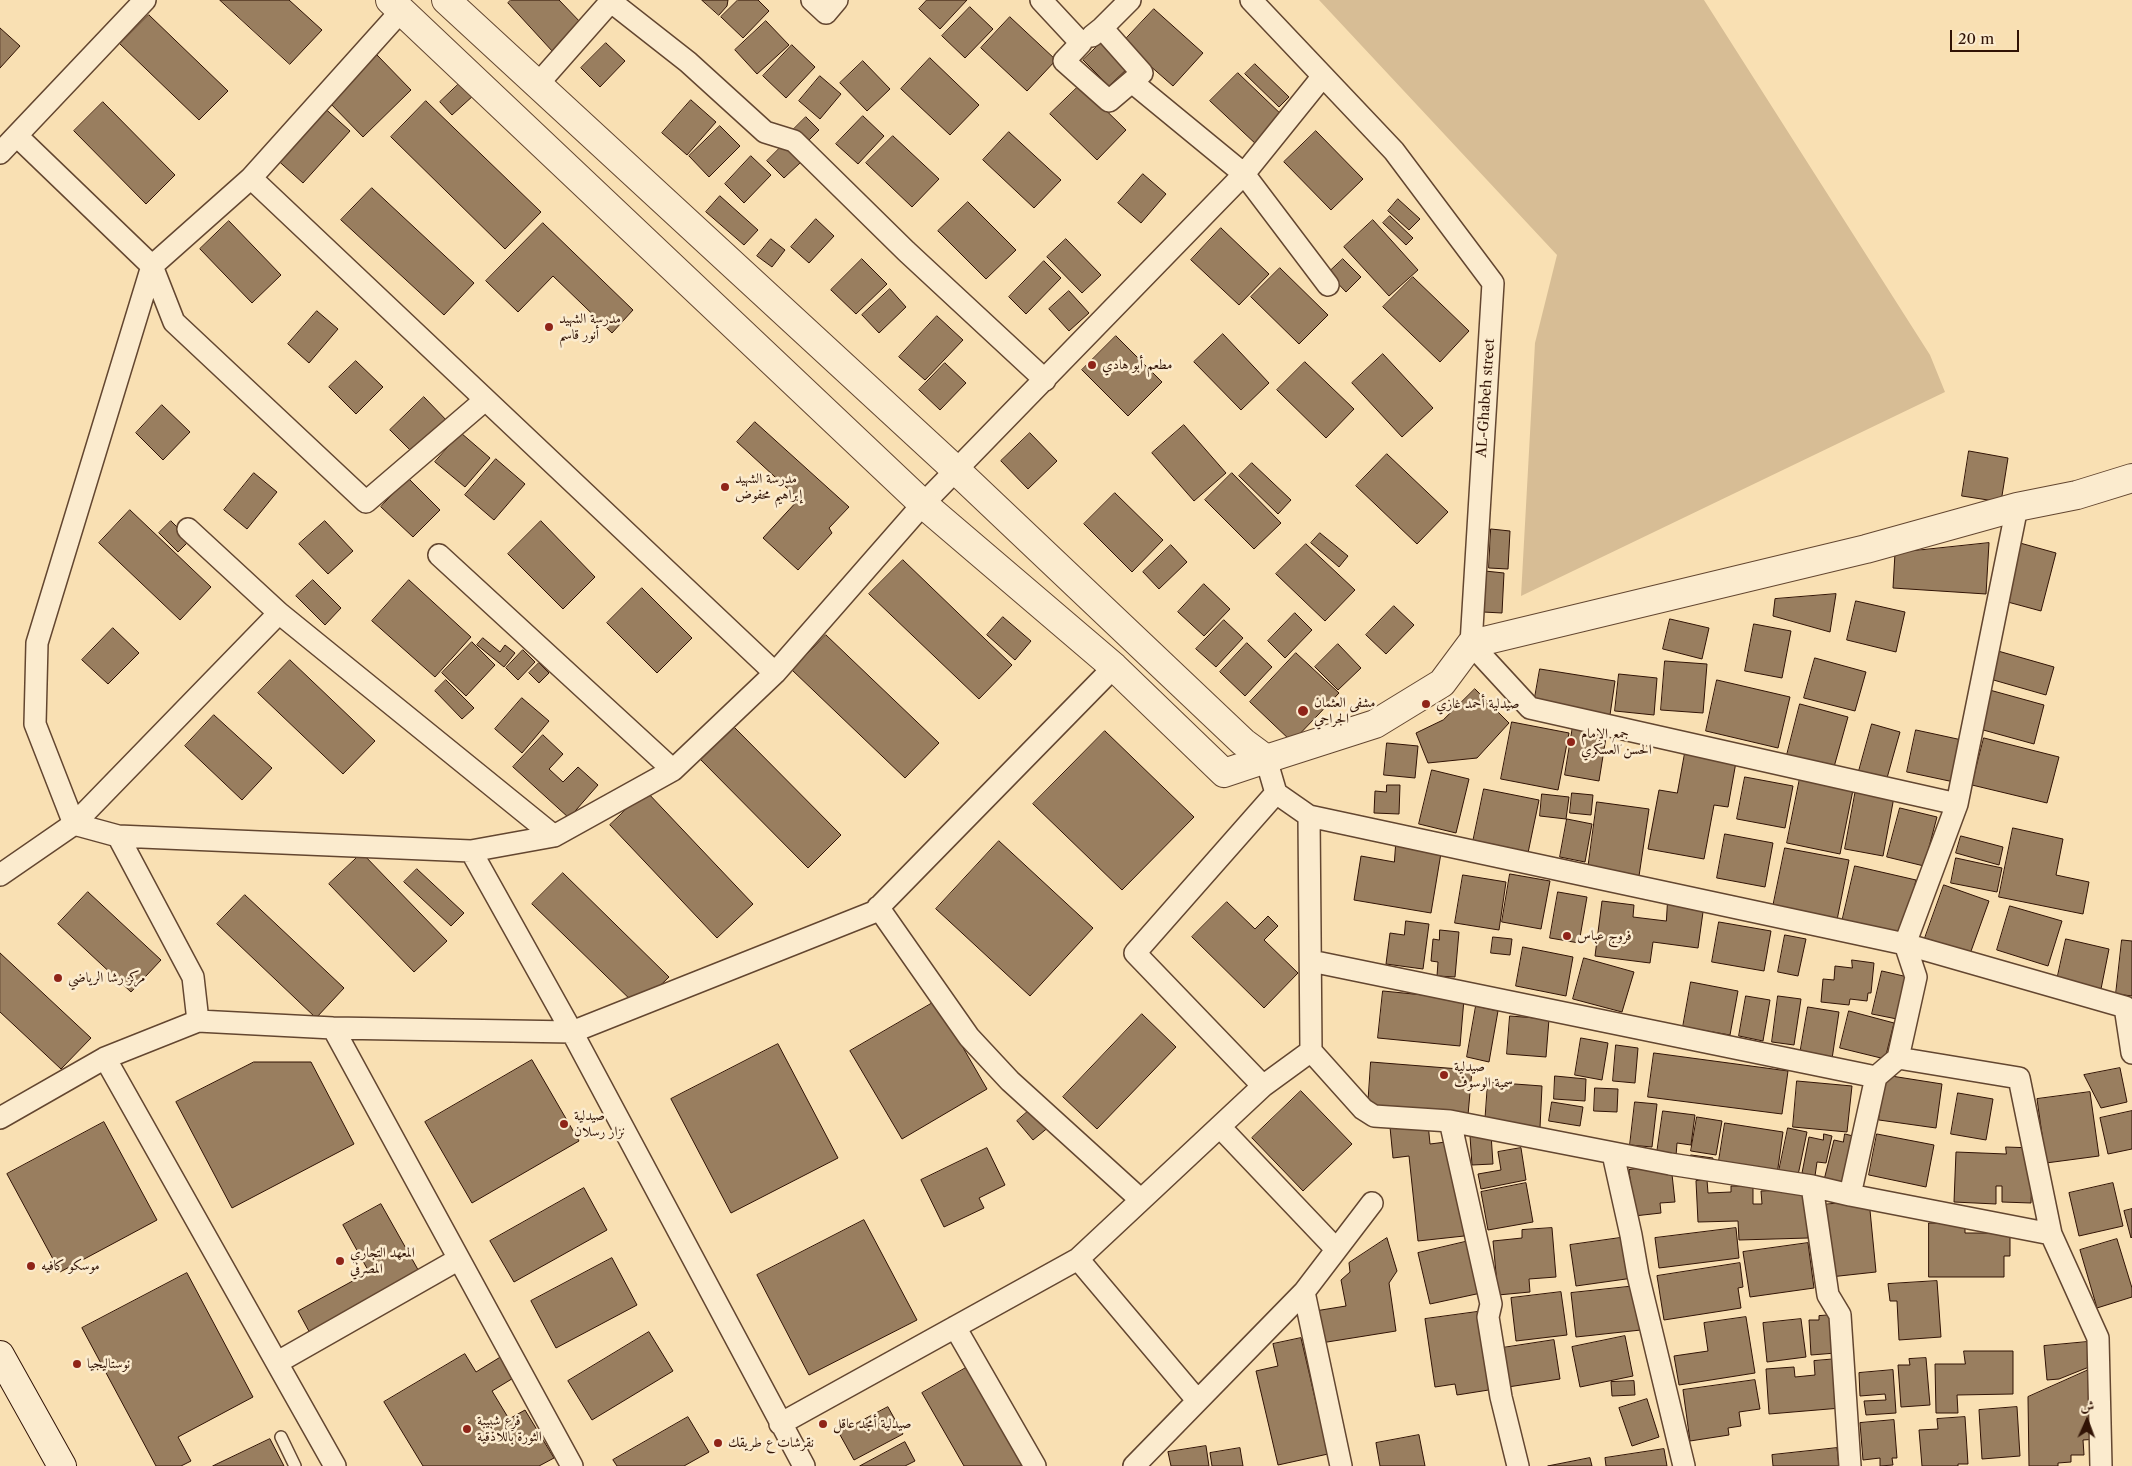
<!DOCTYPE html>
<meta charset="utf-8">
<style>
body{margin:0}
#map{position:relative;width:2132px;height:1466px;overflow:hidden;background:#f9e0b3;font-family:"Libre Caslon Text",Amiri,serif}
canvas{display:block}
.north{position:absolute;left:2062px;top:1396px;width:50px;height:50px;-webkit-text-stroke:4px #fbebce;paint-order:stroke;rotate:2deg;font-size:14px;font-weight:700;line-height:20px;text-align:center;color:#311305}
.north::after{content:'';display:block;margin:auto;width:18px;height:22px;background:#311305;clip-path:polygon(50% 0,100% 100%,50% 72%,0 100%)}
.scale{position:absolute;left:1950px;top:30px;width:69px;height:22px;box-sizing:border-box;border:2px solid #311305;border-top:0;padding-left:6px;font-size:15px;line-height:18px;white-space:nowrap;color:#311305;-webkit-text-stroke:4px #fbebce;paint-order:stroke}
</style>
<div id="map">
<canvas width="2132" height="1466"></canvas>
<div class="north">ش</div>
<div class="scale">20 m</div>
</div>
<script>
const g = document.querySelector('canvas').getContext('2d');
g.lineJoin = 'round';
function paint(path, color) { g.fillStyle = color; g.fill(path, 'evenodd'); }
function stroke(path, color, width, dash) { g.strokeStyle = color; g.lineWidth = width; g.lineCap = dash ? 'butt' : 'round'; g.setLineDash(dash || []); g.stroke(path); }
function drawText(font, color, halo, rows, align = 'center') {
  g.font = font + ' "Libre Caslon Text",Amiri,serif'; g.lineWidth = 5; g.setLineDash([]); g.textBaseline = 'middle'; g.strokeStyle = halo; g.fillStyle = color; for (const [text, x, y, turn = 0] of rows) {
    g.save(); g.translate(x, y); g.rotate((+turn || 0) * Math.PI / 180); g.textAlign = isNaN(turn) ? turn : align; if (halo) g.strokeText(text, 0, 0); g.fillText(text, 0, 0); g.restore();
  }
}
paint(new Path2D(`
 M1319 0H1704L1930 355 1945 392 1521 596 1535 343 1557 255Z`), '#d7bd95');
const building = new Path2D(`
 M220 0H289L322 30 290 64Z
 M511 0H559L583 25 553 52 508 3Z
 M702 0H728L727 6 719 15Z
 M738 0H758L769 11 743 38 721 17Z
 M927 0H967L940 29 919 9Z
 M970 7 993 29 965 58 942 36Z
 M1154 9 1203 53 1173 86 1123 42Z
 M149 15 228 91 199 120 120 44Z
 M1010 17 1056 60 1027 91 981 48Z
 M766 21 789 45 757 74 735 50Z
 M0 28 20 46 0 68Z
 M1103 41 1129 67 1109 86 1083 60Z
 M606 43 625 61 600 87 581 68Z
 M792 45 815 67 786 98 763 76Z
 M377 55 411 90 363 137 329 102Z
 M930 58 979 105 950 135 901 89Z
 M863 61 890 89 867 111 840 83Z
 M1255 64 1289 97 1279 107 1245 74Z
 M1238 73 1285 118 1258 146 1210 101Z
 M820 76 841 94 820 119 799 101Z
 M462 81 474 95 452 115 440 102Z
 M1080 85 1126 130 1097 160 1050 114Z
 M691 100 716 122 687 155 662 133Z
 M426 101 541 212 505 249 391 137Z
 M103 102 175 175 146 204 74 131Z
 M320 104 350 131 303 183 273 156Z
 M863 116 884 136 858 164 836 144Z
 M806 117 819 130 807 142 794 129Z
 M720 126 740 146 709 177 689 156Z
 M1316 131 1363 179 1331 210 1284 162Z
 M1009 132 1061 180 1034 208 983 160Z
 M893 136 939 179 912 207 866 163Z
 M784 144 801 162 784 178 767 161Z
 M751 156 771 175 744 203 725 184Z
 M1143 174 1166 194 1141 223 1118 203Z
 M372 188 474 283 444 315 341 220Z
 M720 196 758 230 744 245 706 212Z
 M1398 199 1420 219 1409 230 1388 211Z
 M968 202 1016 250 986 279 938 231Z
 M1390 216 1413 238 1406 245 1383 223Z
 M816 219 834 236 809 263 791 247Z
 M1373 220 1418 270 1389 296 1344 247Z
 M229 221 281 275 252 303 200 249Z
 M543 223 633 310 612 333 553 276 518 312 486 281Z
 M1221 228 1269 274 1239 305 1191 260Z
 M771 239 785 250 772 267 757 256Z
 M1066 239 1101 275 1082 293 1047 257Z
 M862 259 887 284 856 314 831 290Z
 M1343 259 1361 277 1346 292 1328 273Z
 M1044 261 1061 278 1026 314 1009 297Z
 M1280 268 1328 315 1299 344 1251 297Z
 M1413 277 1469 331 1440 362 1383 307Z
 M890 289 906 307 879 333 862 315Z
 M1069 291 1089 313 1069 331 1049 309Z
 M317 311 338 329 309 363 288 344Z
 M937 316 963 340 925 380 899 357Z
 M1223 334 1269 383 1241 410 1194 362Z
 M1116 336 1162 382 1128 416 1082 370Z
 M1383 354 1433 408 1402 437 1352 383Z
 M356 361 383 387 356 414 329 387Z
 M1305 362 1354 409 1326 438 1277 390Z
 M945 363 966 383 940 410 919 390Z
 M424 397 450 424 417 457 390 430Z
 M162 405 190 432 163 460 136 433Z
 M755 422 849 507 829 528 832 533 798 570 763 538 799 499 737 442Z
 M1184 425 1226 473 1194 501 1152 453Z
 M461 433 490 458 465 487 435 462Z
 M1030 433 1057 461 1028 489 1001 461Z
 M1969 451 2008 458 2001 502 1962 496Z
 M1387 454 1448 512 1417 544 1356 486Z
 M496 459 525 484 494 520 465 495Z
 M1252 463 1291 500 1278 514 1239 476Z
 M254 473 277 492 247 529 224 510Z
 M1232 473 1281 523 1254 549 1205 500Z
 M408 478 440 510 413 537 381 507Z
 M1115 493 1163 540 1132 572 1084 524Z
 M130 510 211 587 180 620 99 543Z
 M171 521 190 540 178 552 159 533Z
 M325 521 353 551 328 574 299 544Z
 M541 521 595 577 563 609 508 554Z
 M1491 529 1510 531 1508 569 1489 568Z
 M1320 533 1348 556 1339 567 1311 543Z
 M1989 543 1986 594 1893 588 1895 553Z
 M2020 543 2056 553 2041 611 2004 601Z
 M1306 544 1355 590 1325 621 1276 574Z
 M1171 545 1187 562 1159 589 1143 572Z
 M903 560 1012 665 979 699 869 594Z
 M1485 571 1504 573 1502 613 1483 612Z
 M313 580 341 608 325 625 296 596Z
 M409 580 471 637 435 677 372 621Z
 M1204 584 1230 609 1204 636 1178 612Z
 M642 588 692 638 657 673 607 623Z
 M1836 594 1830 632 1773 616 1775 599Z
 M1856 601 1905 612 1896 652 1847 640Z
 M1394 606 1414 625 1386 654 1366 635Z
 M1295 613 1312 630 1285 658 1268 641Z
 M1003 617 1031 641 1015 660 987 635Z
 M1670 619 1709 628 1702 659 1663 649Z
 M1224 620 1243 638 1216 667 1196 649Z
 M1754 624 1791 631 1782 678 1745 671Z
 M113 628 139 653 108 684 82 660Z
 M826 635 939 743 905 778 792 670Z
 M483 638 500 652 505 645 515 653 504 667 477 645Z
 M472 642 495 665 466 696 442 673Z
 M1247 643 1272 667 1245 696 1220 672Z
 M1338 644 1361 668 1338 690 1315 667Z
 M523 650 535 662 518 680 506 668Z
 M1998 651 2054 667 2046 695 1990 679Z
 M1296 653 1339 693 1292 742 1250 702Z
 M1815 658 1866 672 1855 711 1804 698Z
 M290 660 375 741 343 774 258 693Z
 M1665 661 1707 664 1703 713 1661 710Z
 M539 663 549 673 539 683 529 673Z
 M1540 669 1615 681 1610 715 1534 703Z
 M1619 674 1657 678 1654 715 1615 711Z
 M446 680 474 708 462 719 435 691Z
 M1717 680 1790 697 1778 748 1706 731Z
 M1475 689 1509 723 1477 758 1428 763 1416 733 1443 720Z
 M1986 689 2044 705 2034 744 1976 728Z
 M522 698 549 721 522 753 495 729Z
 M1800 704 1848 717 1834 767 1787 755Z
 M214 715 272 768 242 800 185 746Z
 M1512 722 1569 733 1558 790 1501 779Z
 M1872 724 1900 732 1887 778 1859 771Z
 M1573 726 1607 731 1599 781 1565 775Z
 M734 727 841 835 808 868 700 759Z
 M1916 730 1962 740 1954 782 1907 772Z
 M1105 731 1194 817 1122 890 1033 804Z
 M543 735 563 754 549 769 563 782 578 767 598 785 569 818 513 767Z
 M1984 738 2059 757 2047 803 1972 785Z
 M1387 743 1418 746 1415 778 1384 775Z
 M1685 753 1736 762 1728 807 1714 805 1704 859 1648 849 1659 790 1677 793Z
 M1432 770 1469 779 1456 833 1419 824Z
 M1745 777 1793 786 1785 828 1737 819Z
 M1800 778 1853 790 1840 854 1787 843Z
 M1387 785H1400L1399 814 1374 813 1375 791 1386 792Z
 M1484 789 1539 800 1528 853 1473 842Z
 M1856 789 1894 797 1883 856 1845 849Z
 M646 791 753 904 717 938 610 825Z
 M1572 793 1593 795 1591 815 1570 813Z
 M1542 794 1569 797 1566 819 1540 816Z
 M1597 802 1649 809 1639 876 1588 869Z
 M1900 808 1937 817 1924 866 1887 857Z
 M1567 819 1592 824 1585 862 1560 857Z
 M2013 828 2063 839 2056 875 2089 882 2083 914 1999 897Z
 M1725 834 1773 843 1765 887 1717 878Z
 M1961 836 2003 847 1999 865 1956 853Z
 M999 841 1093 928 1030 996 936 909Z
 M1396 845 1441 853 1431 913 1354 900 1361 856 1394 862Z
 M1785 848 1849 860 1837 920 1773 907Z
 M362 853 447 941 414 972 329 884Z
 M1956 858 2002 868 1997 892 1951 883Z
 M1855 866 1916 880 1903 936 1842 922Z
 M417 869 464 913 451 926 404 882Z
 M563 873 669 977 638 1007 532 904Z
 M1510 874 1550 881 1541 929 1502 922Z
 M1463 875 1506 882 1499 930 1455 923Z
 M1944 885 1989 901 1970 954 1925 938Z
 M88 892 161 960 131 992 58 924Z
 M1558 892 1587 897 1579 943 1550 938Z
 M245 895 344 988 316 1018 217 924Z
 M1668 900 1704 905 1698 948 1653 942 1650 963 1595 956 1602 901 1634 905 1633 917 1666 921Z
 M1227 902 1255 929 1268 916 1278 926 1264 940 1298 973 1264 1008 1192 937Z
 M2010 906 2062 921 2048 966 1997 950Z
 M1406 921 1429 924 1423 969 1386 964 1390 933 1404 935Z
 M1719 922 1771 931 1764 971 1712 962Z
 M1440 930 1459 932 1455 977 1437 976 1438 962 1431 961 1433 939 1439 940Z
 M1785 935 1806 939 1798 976 1778 972Z
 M1493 937 1512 939 1510 955 1491 953Z
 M2066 939 2109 949 2101 989 2057 980Z
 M2122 940 2132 941V996L2116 994Z
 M1523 947 1573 957 1566 996 1516 986Z
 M0 953 91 1038 61 1069 0 1012Z
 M1584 958 1634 972 1622 1012 1573 999Z
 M1852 960 1874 963 1871 993H1868L1867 1001 1850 999 1849 1005 1821 1002 1823 979 1834 980 1835 966 1852 968Z
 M1882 971 1912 978 1902 1020 1872 1014Z
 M1691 982 1738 991 1730 1035 1683 1027Z
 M1383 991 1464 999 1460 1046 1378 1038Z
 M1746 996 1770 1000 1763 1041 1739 1036Z
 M1778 996 1801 999 1794 1045 1772 1042Z
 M936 1001 987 1089 902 1139 850 1051Z
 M1476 1006 1498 1011 1489 1062 1467 1057Z
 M1808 1007 1839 1012 1832 1059 1800 1054Z
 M1849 1011 1894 1023 1885 1059 1840 1048Z
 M1142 1014 1176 1047 1097 1129 1063 1097Z
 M1510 1016 1549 1019 1546 1057 1507 1054Z
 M1581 1038 1608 1043 1602 1080 1575 1075Z
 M778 1044 838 1158 731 1213 671 1099Z
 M1616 1045 1638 1048 1635 1083 1613 1081Z
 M1654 1053 1788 1071 1782 1114 1648 1097Z
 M532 1060 579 1141 472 1203 425 1122Z
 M254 1062H311L354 1144 232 1208 176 1102Z
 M1371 1062 1472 1070 1468 1115 1368 1107Z
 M2120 1068 2127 1102 2101 1108 2084 1075Z
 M1885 1075 1942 1084 1936 1128 1879 1120Z
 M1555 1076 1586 1079 1585 1101 1554 1099Z
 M1797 1081 1852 1086 1847 1132 1793 1127Z
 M1488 1082 1542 1086 1540 1128 1485 1124Z
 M1595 1088 1618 1089 1617 1112 1594 1111Z
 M1301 1091 1352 1144 1303 1191 1252 1138Z
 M2090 1092 2099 1156 2046 1163 2037 1099Z
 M1958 1093 1993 1099 1986 1140 1951 1134Z
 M1552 1102 1583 1107 1580 1126 1549 1121Z
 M1635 1102 1657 1104 1652 1147 1630 1145Z
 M1033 1107 1050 1126 1033 1140 1017 1121Z
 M1663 1111 1695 1115 1691 1145 1677 1143 1676 1156 1657 1153Z
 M2132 1111V1149L2108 1154 2100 1118Z
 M1697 1117 1722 1121 1716 1155 1691 1151Z
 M104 1122 157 1220 60 1272 7 1174Z
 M1428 1123 1430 1144 1454 1141 1464 1236 1418 1241 1409 1156 1393 1158 1390 1127Z
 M1725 1123 1783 1132 1777 1175 1718 1167Z
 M1788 1128 1807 1132 1797 1180 1778 1176Z
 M1491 1134 1493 1164 1472 1165 1470 1136Z
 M1824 1134 1832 1136 1826 1163 1817 1162 1815 1176 1802 1173 1809 1137 1823 1140Z
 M1845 1134 1857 1137 1845 1185 1824 1180 1834 1140 1843 1142Z
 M1877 1134 1934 1145 1926 1187 1869 1175Z
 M2006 1147 2033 1148 2031 1203 2002 1202V1186H1996V1204L1954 1202 1956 1152 2006 1154Z
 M987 1148 1005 1185 979 1198 984 1208 944 1227 921 1180Z
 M1521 1148 1526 1180 1481 1189 1478 1174 1501 1170 1498 1152Z
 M1691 1155 1713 1158 1711 1167 1689 1164Z
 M1671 1165 1675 1202 1660 1203 1661 1213 1634 1216 1629 1170Z
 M1707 1180 1708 1193 1731 1192V1186H1753V1204H1762L1761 1191 1807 1189 1808 1238 1739 1240 1738 1221 1698 1222 1696 1181Z
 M1526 1183 1533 1222 1488 1230 1481 1192Z
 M2113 1183 2123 1226 2079 1236 2069 1193Z
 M584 1188 607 1230 514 1282 490 1241Z
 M1869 1200 1876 1272 1830 1277 1822 1205Z
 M381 1204 421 1275 311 1335 298 1311 369 1272 343 1225Z
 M2132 1209V1237L2131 1238 2124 1211Z
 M864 1220 917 1320 809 1375 757 1275Z
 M1929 1223H1965V1233H2010V1256H2004V1277H1929Z
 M1552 1228 1556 1277 1529 1279 1530 1292 1498 1295 1493 1241 1522 1238V1230Z
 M1736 1228 1739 1258 1659 1268 1655 1238Z
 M1627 1237 1633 1278 1576 1286 1570 1245Z
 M1387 1238 1397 1271 1389 1283 1396 1331 1321 1343 1315 1311 1346 1306 1341 1280 1350 1272 1349 1263Z
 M2117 1239 2132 1288V1297L2097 1308 2080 1250Z
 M1469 1241 1481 1293 1430 1304 1418 1253Z
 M1808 1243 1814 1288 1750 1297 1743 1252Z
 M612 1258 637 1305 556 1348 531 1301Z
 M1740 1263 1743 1287 1738 1288 1741 1308 1664 1320 1657 1276Z
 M187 1273 253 1397 178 1437 191 1461 181 1466H156L82 1328Z
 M1937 1281 1941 1337 1899 1340 1897 1301H1890L1888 1284Z
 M1636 1286 1641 1330 1576 1337 1571 1293Z
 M1561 1292 1567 1335 1516 1341 1511 1298Z
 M1484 1311 1495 1389 1457 1395 1455 1384 1435 1387 1425 1319Z
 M1834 1315 1836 1353 1811 1355 1809 1320H1819V1316Z
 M1746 1317 1755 1373 1679 1385 1674 1356 1708 1351 1704 1323Z
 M1801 1319 1806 1357 1767 1362 1763 1323Z
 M649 1332 673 1371 592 1420 568 1381Z
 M1625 1336 1633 1376 1580 1387 1572 1347Z
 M1301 1338 1328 1454 1278 1465 1256 1371 1278 1366 1273 1344Z
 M1554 1340 1560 1379 1508 1387 1502 1348Z
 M2087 1342 2089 1367 2059 1379 2047 1380 2044 1346Z
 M1964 1351H2013V1394L1957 1395 1958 1413H1936L1935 1364H1965Z
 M465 1354 476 1372 502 1356 515 1377 492 1391 509 1419 525 1410 554 1458 539 1466H423L384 1402Z
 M1926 1358 1930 1405 1901 1407 1898 1365H1910L1909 1359Z
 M1837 1359 1841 1408 1769 1414 1766 1369 1794 1367 1795 1377 1815 1375 1814 1361Z
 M971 1365 1029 1466H964L922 1393Z
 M2093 1368 2098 1439 2083 1440 2084 1455H2071V1462L2058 1463V1466H2029L2028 1397Z
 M1893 1370 1896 1413 1866 1415 1864 1401 1886 1400 1885 1394 1860 1396 1859 1373Z
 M1755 1380 1760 1409 1739 1412 1741 1426 1728 1428 1729 1435 1690 1441 1683 1390Z
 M1634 1381 1635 1395 1612 1396 1611 1382Z
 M1647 1399 1659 1437 1632 1446 1619 1408Z
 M888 1407 903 1434 854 1460 839 1433Z
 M2017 1407 2020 1456 1982 1459 1979 1410Z
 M688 1417 709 1452 684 1466H617L613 1460Z
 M1965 1417 1968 1464H1958V1466H1922L1919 1430 1938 1429 1937 1419Z
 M1894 1420 1897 1458H1892L1893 1465 1880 1466V1458L1863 1460 1860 1423Z
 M1419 1435 1425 1466H1380L1376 1443Z
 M270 1439 284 1466H213Z
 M905 1442 915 1461 905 1466H860Z
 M1206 1446 1209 1466H1171L1168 1452Z
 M1240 1448 1243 1466H1212L1210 1453Z
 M1837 1448 1839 1466H1773L1772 1455Z
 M1664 1449 1667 1466H1606L1605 1458Z
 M1590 1458 1592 1466H1548Z`);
paint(building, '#997e5f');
stroke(building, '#311305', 1);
const service = new Path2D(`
 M281 1437 295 1466`);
const minor = new Path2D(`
 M609 0 688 62 765 132 794 141 906 251 1045 380
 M812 0 826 13 837 0
 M1041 0 1081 43 1064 61 1109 101 1142 73 1102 28
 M1251 0 1394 151 1493 283 1471 644 1530 708 1957 804
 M401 11 251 178 152 266 37 643 35 724 74 824 118 836 471 851 554 836 673 770 775 673 923 504 1244 174 1323 76
 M1092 36 1102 28 1130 0
 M1132 82 1244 174 1328 285
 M537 85 612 0
 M17 136 152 266 174 322 366 502 485 400
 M0 153 145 0
 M251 178 775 673
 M188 529 279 613 554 836
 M439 555 673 770
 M1266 759 1276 793 1309 816 1311 1051 1363 1109 1374 1116 1450 1121 1670 1164 1812 1186 1850 1195 2051 1234
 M1309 816 1905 944 2125 1007 2132 1053
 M118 836 193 977 198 1021
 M471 851 572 1032 804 1466
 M0 875 74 824 279 613
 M878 907 969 1037 1010 1081 1141 1200
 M1311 961 1876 1077
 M333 1028 572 1466
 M105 1058 335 1466
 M1898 1058 2019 1078 2051 1234 2098 1338 2101 1466
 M1263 1086 1135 953 1276 793
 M0 1118 105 1058 198 1021 333 1028 572 1032 874 912 1114 667
 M1450 1121 1491 1304 1488 1317 1501 1397 1518 1466
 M1220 1127 1336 1249
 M1613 1154 1631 1235 1638 1275 1684 1466
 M1812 1186 1828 1295 1840 1315 1850 1466
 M1850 1195 1876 1077 1898 1058 1916 977 1905 944 1957 804 2017 507
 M1078 1259 1197 1400
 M1304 1292 1341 1466
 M955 1327 1035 1466
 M278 1362 459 1259
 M780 1424 1078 1259 1263 1086 1311 1051
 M1134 1466 1304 1292 1372 1203`);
const tertiary = new Path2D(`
 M390 0 923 504 1114 667 1224 773 1266 759 1243 742 957 471 446 0
 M1266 759 1375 724 1442 683 1471 644 1866 549 2017 507 2077 495 2132 478`);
const secondary = new Path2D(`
 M0 1355 62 1466`);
stroke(service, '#634630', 14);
stroke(minor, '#634630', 24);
stroke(tertiary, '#634630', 30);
stroke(secondary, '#311305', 30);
stroke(service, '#fbebce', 11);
stroke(minor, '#fbebce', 21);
stroke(tertiary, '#fbebce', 28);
stroke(secondary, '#fbebce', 28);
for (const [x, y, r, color] of [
 [549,327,5,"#8f2418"],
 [1092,365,5,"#8f2418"],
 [725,487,5,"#8f2418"],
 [1426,704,5,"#8f2418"],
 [1303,711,6,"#8f2418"],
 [1571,742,5,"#8f2418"],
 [1567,936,5,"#8f2418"],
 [58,978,5,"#8f2418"],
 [1444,1075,5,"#8f2418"],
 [564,1124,5,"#8f2418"],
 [340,1261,5,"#8f2418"],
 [31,1266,5,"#8f2418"],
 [77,1364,5,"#8f2418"],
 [823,1424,5,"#8f2418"],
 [467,1429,5,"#8f2418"],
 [718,1443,5,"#8f2418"]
]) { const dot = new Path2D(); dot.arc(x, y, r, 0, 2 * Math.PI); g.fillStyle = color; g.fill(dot); stroke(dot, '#fbebce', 2); }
drawText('14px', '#311305', '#fbebce', [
 ["مدرسة الشهيد",559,319],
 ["أنور قاسم",559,335],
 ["مطعم أبو هادي",1102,365],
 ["مدرسة الشهيد",735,479],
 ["إبراهيم محفوض",735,495],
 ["مشفى العثمان",1314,703],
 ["الجراحي",1314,719],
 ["صيدلية أحمد غازي",1436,704],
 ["جمع الإمام",1581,734],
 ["الحسن العسكري",1581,750],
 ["فروج عباس",1577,936],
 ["مركز رشا الرياضي",68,978],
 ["صيدلية",1454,1067],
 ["سمية الوسوف",1454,1083],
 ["صيدلية",574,1116],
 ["نزار رسلان",574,1132],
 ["المعهد التجاري",350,1253],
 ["المصرفي",350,1269],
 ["موسكو كافيه",41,1266],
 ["نوستاليجيا",87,1364],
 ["فرع شبيبة",477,1421],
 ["الثورة باللاذقية",477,1437],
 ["صيدلية أمجد عاقل",833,1424],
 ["نقرشات ع طريقك",728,1443]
], 'left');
drawText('14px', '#311305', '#fbebce', [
 ["AL-Ghabeh street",1486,398,-86]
]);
</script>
